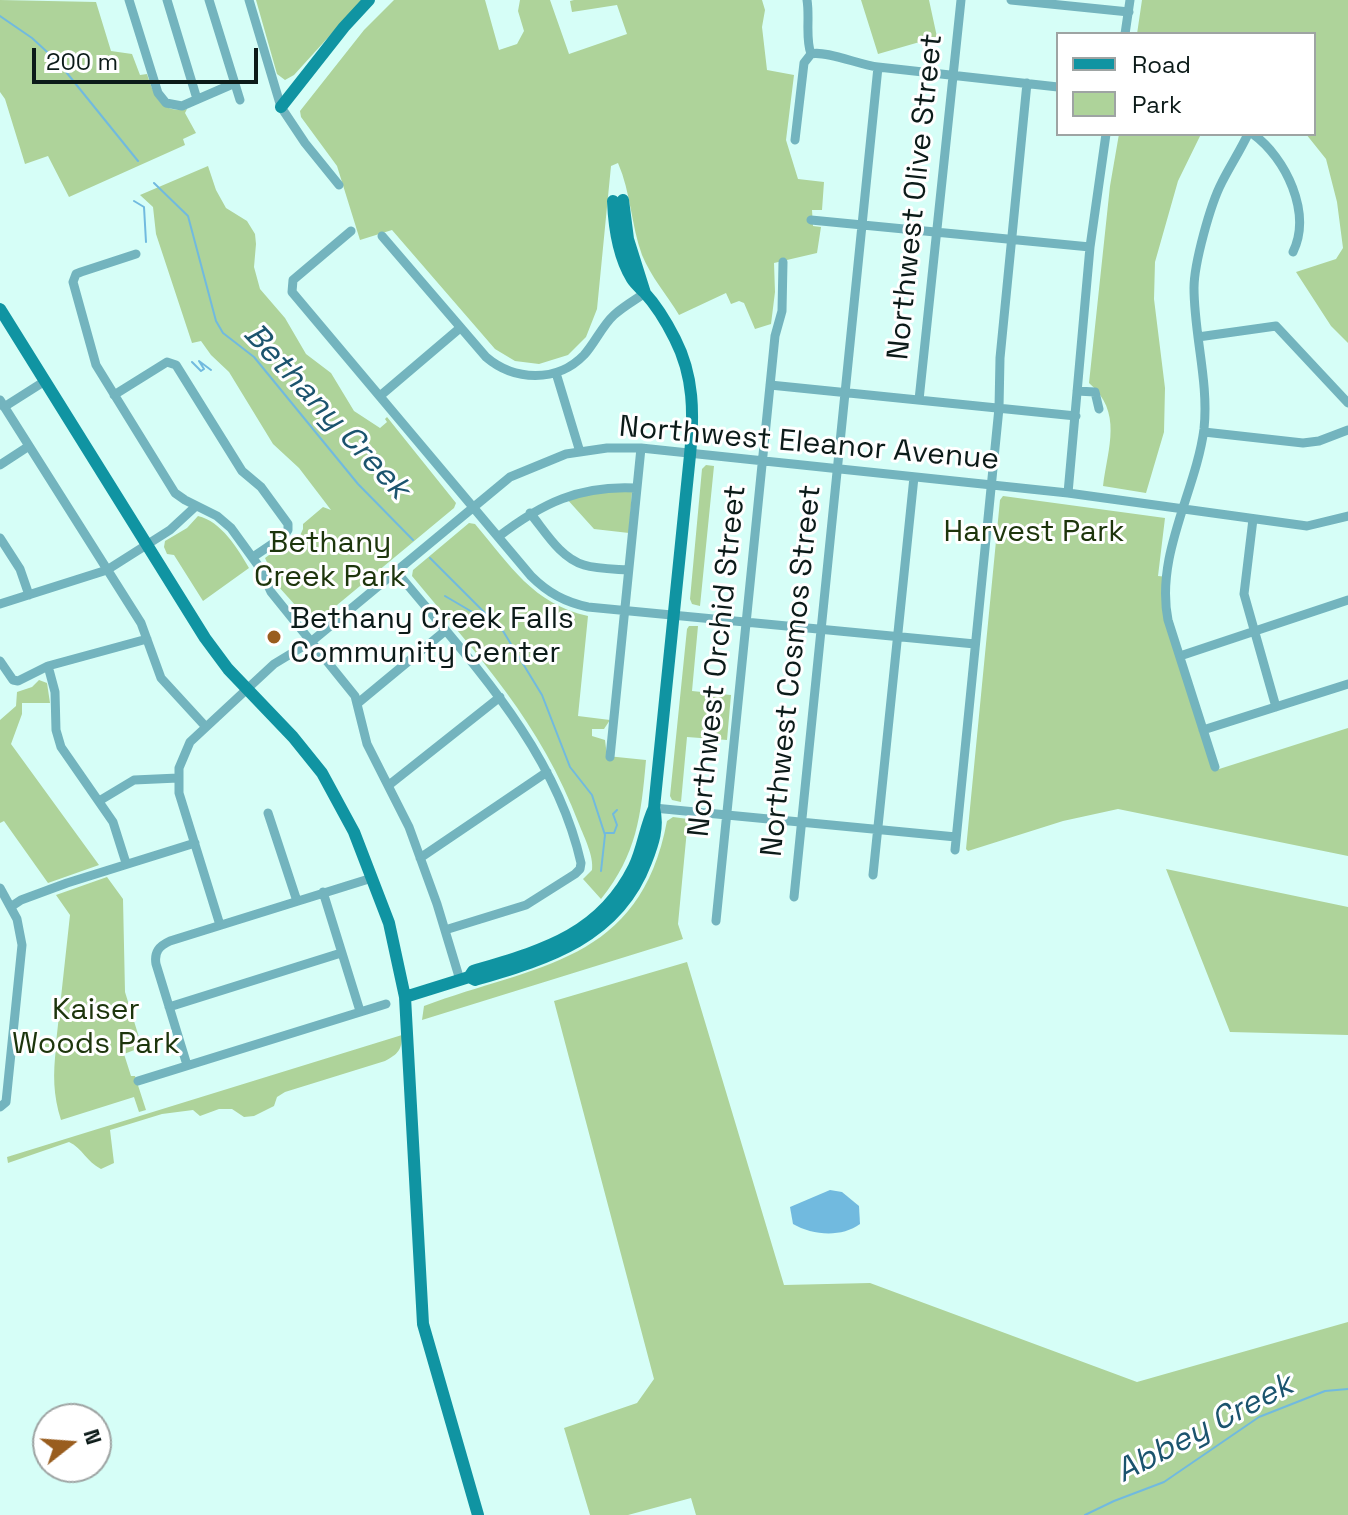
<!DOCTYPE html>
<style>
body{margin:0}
#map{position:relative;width:1348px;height:1515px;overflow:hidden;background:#d6fef7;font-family:"Space Grotesk",sans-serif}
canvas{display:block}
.legend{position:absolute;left:1056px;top:32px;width:260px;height:104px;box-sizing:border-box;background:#fff;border:2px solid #9ea4a3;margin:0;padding:10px 14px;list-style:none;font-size:24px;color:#0c1b19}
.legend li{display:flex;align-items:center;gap:16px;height:40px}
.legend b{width:40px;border:2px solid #9ea4a3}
.north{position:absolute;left:32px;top:1403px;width:80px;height:80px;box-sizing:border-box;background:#fff;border:2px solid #9ea4a3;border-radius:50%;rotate:73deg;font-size:22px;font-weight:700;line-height:32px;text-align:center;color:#0c1b19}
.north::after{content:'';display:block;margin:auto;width:28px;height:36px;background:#995d1e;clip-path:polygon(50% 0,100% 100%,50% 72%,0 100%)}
.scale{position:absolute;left:32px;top:48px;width:226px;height:36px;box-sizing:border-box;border:4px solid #0c1b19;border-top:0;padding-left:10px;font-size:24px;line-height:28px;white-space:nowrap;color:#0c1b19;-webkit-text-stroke:6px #fff;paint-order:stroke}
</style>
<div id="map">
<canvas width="1348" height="1515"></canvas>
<ul class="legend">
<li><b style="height:10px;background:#1094a2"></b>Road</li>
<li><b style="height:22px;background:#aed39a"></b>Park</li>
</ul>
<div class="north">N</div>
<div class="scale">200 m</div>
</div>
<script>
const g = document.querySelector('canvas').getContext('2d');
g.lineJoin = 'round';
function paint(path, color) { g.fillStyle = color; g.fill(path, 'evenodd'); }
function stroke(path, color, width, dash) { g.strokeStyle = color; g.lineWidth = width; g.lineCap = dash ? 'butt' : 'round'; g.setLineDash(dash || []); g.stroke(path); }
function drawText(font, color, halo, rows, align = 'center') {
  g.font = font + ' "Space Grotesk",sans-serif'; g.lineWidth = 6; g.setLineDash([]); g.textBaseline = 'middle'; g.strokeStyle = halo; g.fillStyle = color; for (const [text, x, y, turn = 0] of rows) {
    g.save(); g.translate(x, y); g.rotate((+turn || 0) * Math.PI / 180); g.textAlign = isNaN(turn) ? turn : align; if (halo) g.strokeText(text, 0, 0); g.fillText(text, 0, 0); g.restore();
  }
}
paint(new Path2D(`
 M0 0 96 2 111 51 132 54 140 75 147 74C154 95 160 114 187 109L185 113 196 133 183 139 185 145 69 197 48 156 25 164 5 99 0 92Z
 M256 0H362L294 75 285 80 277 74Z
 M394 0H485L499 50 517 44 524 31 518 11 520 0H550L569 54 627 34 617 5 572 12 570 1 574 0H762L765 10 762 27 767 70 794 75 786 140 798 179 824 182 822 210H812L813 226 821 227 817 253 774 263 775 292 771 324 755 329 744 303 739 301 731 304 726 293 679 315C667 295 651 277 642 255 631 225 631 193 618 163L611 166 597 309 586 337 568 355 539 364 515 361 495 349 392 230 360 240 337 166 301 117 300 111 364 30Z
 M861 0H929L937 37 878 54Z
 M1142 0H1348V343L1331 326 1296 272 1336 259 1343 248 1337 202 1326 159 1306 134H1314V34H1137Z
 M1119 134H1201L1178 181 1155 262 1154 299 1165 388 1164 432 1146 493 1103 486C1108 447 1123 412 1089 383L1110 186Z
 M208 166 216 190 226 208 247 221 255 234 256 244 254 267 260 289 285 318 306 354 331 373 354 411 380 428 387 422 385 419 387 417 456 503 454 508 313 625 278 586 265 558 285 543 299 538 303 529V524L323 507 331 510 299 468 273 444 229 372 211 355 201 341 192 343 156 234 153 207 140 195Z
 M706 465 714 466 700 606 692 604 690 599 702 469Z
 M594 491 632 492 629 533 594 529 566 498Z
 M1003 496 1165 518 1158 576 1168 577 1167 602 1216 770 1348 728V856L1118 809 1063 821 968 851 966 849 1000 500Z
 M198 516C221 521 238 549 249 568L203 601 174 555 167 554 164 547 165 541 187 528Z
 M469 523 475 524C510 565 533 604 588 616L578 716 610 720 604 729H592V736L605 740 607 756 646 760C641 816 637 854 601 899L583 879 592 870C594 856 584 837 579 824 541 723 479 657 412 576L413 570Z
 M689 626H698L692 691 731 695 727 740 687 737 681 802 672 800 670 796 687 629Z
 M39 680 47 683 50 703H22V714L11 744 99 865 48 883 4 821 0 823V720L16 706 17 692 32 687Z
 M673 817 688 819 678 924 683 939 422 1020 424 1006C536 964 640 964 667 821Z
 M1166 869 1348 907V1035L1230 1032Z
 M107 877 123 899 125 992 142 1047 124 1054 131 1076H135L146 1110 139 1112 134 1097 61 1120C53 1095 53 1074 56 1048L21 1044V1041L56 1043 70 915 56 895Z
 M687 962 784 1285 870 1283 1137 1382 1348 1322V1515H696L691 1498 628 1515H590L564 1428 637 1403 654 1379 554 1001Z
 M402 1035C402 1050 398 1054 385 1061L285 1092 277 1097 274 1106 254 1116 244 1117 232 1109H219L200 1116 193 1110 162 1114 110 1130 114 1163 101 1169C87 1162 82 1148 69 1142L8 1163 7 1157Z`), '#aed39a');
paint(new Path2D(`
 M830 1190 842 1192 859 1206 860 1224C841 1238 812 1235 793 1224L790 1207Z`), '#71badf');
stroke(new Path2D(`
 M0 16 32 38 58 62 138 161
 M154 183 188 216 216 321 223 333 254 357 358 484 413 540
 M134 201 144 207 146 242
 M192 362 201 371 204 369 199 361 211 370
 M430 558 503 631 542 695 570 767 592 795 605 835 601 871
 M445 596 474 613 485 615
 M606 833H614L617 825 613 814 617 810
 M1085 1515 1114 1501 1164 1482 1259 1417 1325 1391 1348 1389`), '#71badf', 2);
stroke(new Path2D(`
 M129 0 158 93 166 103 182 106 235 83
 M167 0 197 99
 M209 0 240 100
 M249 0 281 107 305 143 339 185
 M807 0C810 18 805 38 811 54
 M1011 0 1129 12
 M1125 34 1130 0
 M811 54C825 50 860 65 878 67L1058 87
 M1253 134C1286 158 1312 213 1293 252
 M795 140 804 63 811 54
 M811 220 1090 247
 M351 231 293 280 292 292 531 576C548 593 565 602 588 607L975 644
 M382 236 486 357C514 381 557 383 584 355 595 343 602 326 614 315 624 306 635 300 645 293
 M136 254 81 272 76 274 73 282 96 365 175 493 185 500 217 516 231 528 260 568 271 592 355 696 367 744 409 827 437 904 460 980
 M1198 337 1276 326 1348 403
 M556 373 580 452
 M770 385 1076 416
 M1077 391 1095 392 1099 409
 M114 395 167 362 176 365 242 471 261 487 288 524V530L284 536 253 557
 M380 396 460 328
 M0 400 141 623 161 678 206 727
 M919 400 961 0
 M4 407 45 381
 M1204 432 1303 443 1319 441 1348 430
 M0 465 29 446
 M1068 493 1090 247 1106 134
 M530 513C545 531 560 558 584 565 597 569 614 569 628 570
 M1253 519 1244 594 1276 707
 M498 537C542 503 580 485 636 488
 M0 538 20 569 29 595
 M396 571C469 660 555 747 581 863L580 869 575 874 526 905 445 930
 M0 604 107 570 170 530 196 506
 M1180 656 1348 600
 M0 661 13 680 18 681 48 666 147 639
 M48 666 55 692 56 730 61 747 113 822 126 863
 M358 703 445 631
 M1203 730 1348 684
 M610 757 641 448
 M1215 767 1168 620C1155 555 1196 491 1204 429 1209 382 1194 335 1194 288 1194 264 1210 205 1222 182 1230 166 1240 151 1248 134
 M389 785 500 697
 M99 801 134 780 178 778
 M654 808 956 837
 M268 813 297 901
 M955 850 999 408 1000 358 1027 83
 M420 858 547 772
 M873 875 914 477
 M0 888 17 919 22 945 6 1102 0 1107
 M323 892 360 1011
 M794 897 878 67
 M12 906 21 900 67 883 195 843
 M716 921 775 336 782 311 783 262
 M220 925 179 793V768L190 742 274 664 312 641 510 477 566 454 607 448H641L1068 493 1307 526 1348 516
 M169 1007 341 953
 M187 1065 156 964C154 952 159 946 170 941L372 878
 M138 1081 386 1004`), '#73b4be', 9);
stroke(new Path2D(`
 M281 107 344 27 369 0
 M623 200 628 239 645 293
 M0 309 205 638 228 669 293 737 322 773 354 832 389 923 405 997 423 1324 478 1515
 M469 977 473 971C540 951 600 936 634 867 643 848 645 827 654 808L690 455C694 414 694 376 675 339 667 323 657 306 644 292 640 288 635 284 632 279 618 256 614 226 613 201
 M405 997 469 977 475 980C546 959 617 939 646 862 653 844 659 827 654 808`), '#1094a2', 12);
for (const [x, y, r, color] of [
 [274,637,8,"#995d1e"]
]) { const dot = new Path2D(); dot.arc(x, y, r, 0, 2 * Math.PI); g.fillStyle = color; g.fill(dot); stroke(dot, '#fff', 3); }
drawText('30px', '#0c1b19', '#fff', [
 ["Northwest Olive Street",916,197,-84],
 ["Northwest Eleanor Avenue",809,444,5],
 ["Northwest Orchid Street",718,661,-84],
 ["Northwest Cosmos Street",792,671,-84]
]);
drawText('30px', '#1d350c', '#fff', [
 ["Harvest Park",1034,533],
 ["Bethany",330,544],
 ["Creek Park",330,578],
 ["Kaiser",96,1011],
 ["Woods Park",96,1045]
]);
drawText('30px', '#0c1b19', '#fff', [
 ["Bethany Creek Falls",290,620],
 ["Community Center",290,654]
], 'left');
drawText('italic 32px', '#1b546e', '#fff', [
 ["Bethany Creek",326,412,47],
 ["Abbey Creek",1205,1429,-28]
]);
</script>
